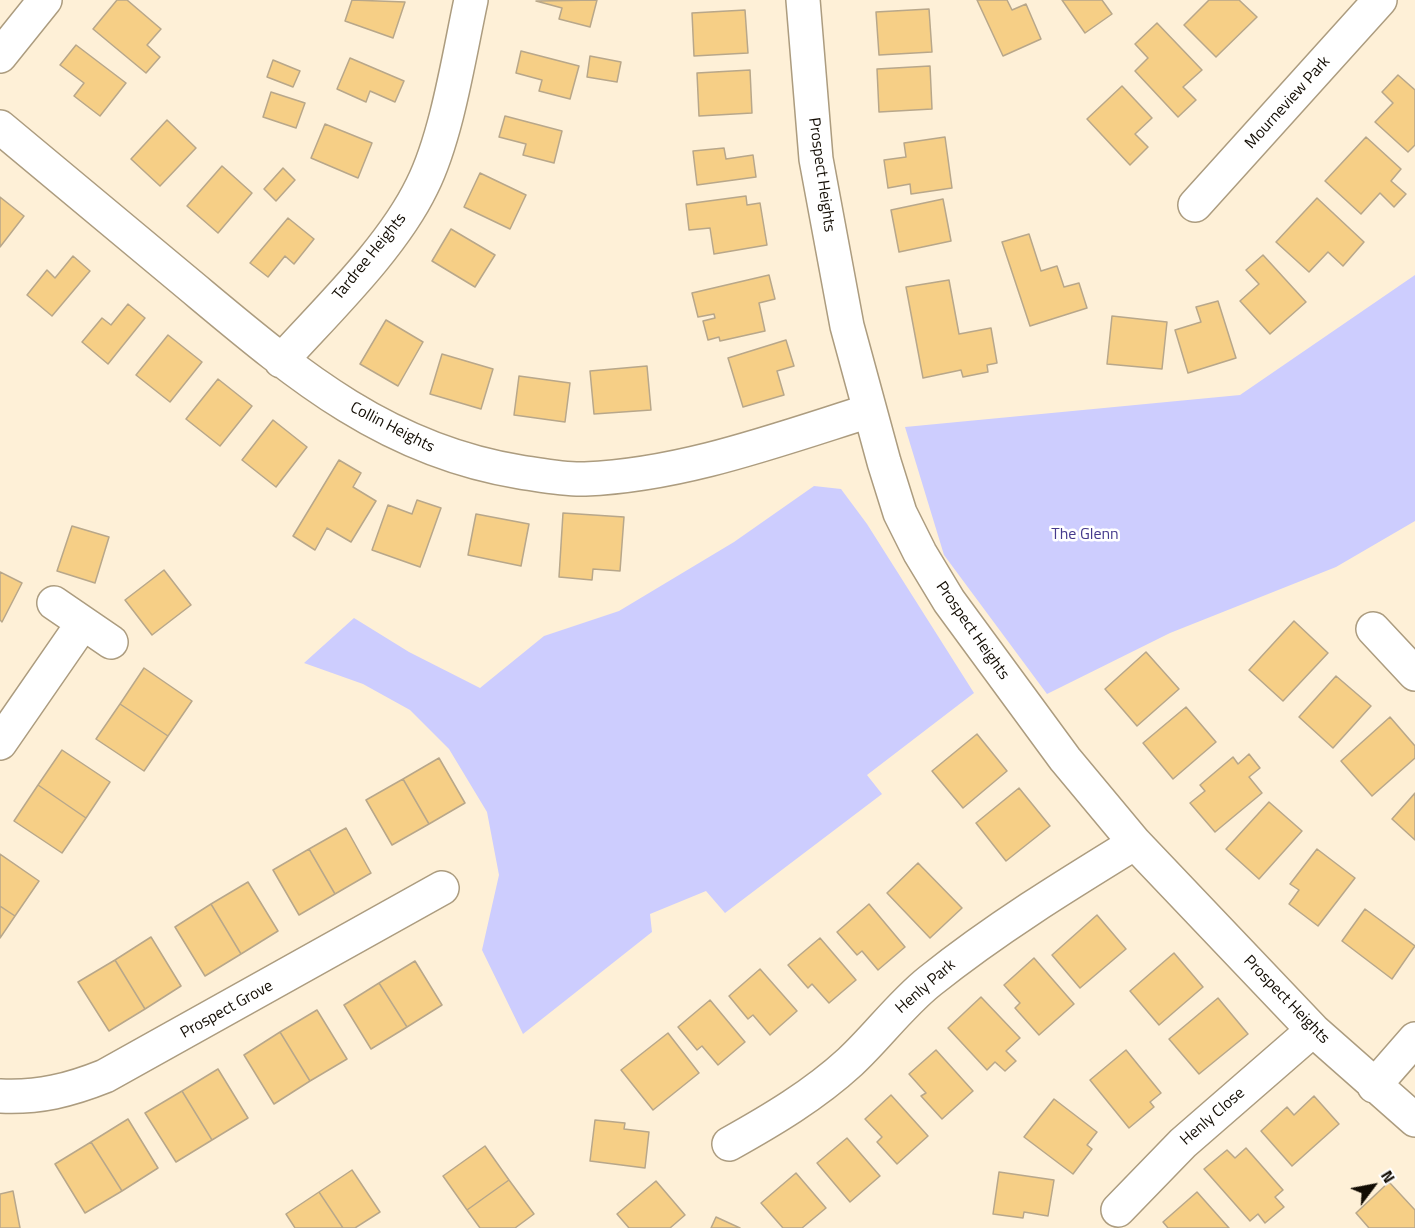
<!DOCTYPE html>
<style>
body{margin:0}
#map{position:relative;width:1415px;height:1228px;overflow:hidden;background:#fef0d7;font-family:"Titillium Web",sans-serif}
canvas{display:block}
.north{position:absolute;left:1343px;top:1156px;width:60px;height:60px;-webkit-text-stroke:4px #fff;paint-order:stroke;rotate:58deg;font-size:16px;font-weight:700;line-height:24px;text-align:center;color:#120c03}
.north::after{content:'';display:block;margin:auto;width:21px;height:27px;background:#120c03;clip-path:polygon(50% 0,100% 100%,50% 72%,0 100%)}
</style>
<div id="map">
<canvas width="1415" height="1228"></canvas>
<div class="north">N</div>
</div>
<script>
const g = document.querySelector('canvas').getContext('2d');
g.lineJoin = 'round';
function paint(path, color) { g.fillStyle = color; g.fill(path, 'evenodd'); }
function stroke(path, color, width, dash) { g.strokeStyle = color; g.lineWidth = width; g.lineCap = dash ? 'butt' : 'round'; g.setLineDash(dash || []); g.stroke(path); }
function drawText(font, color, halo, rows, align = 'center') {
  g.font = font + ' "Titillium Web",sans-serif'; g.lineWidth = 5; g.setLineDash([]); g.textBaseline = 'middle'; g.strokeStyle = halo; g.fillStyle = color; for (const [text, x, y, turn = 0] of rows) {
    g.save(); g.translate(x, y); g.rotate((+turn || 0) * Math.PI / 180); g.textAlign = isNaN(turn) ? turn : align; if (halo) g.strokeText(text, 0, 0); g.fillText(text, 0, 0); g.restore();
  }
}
paint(new Path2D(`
 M1415 275V521L1336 567 1170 633 1047 694 944 555 905 427 1240 395Z
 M814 486 841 489 867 524 974 693 867 775 882 794 725 913 706 891 650 914 652 932 523 1034 482 950 499 875 487 812 449 749 410 710 363 684 304 663 354 618 409 652 480 688 544 636 619 611 734 542Z`), '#cdcdfe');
const building = new Path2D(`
 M117 0H127L161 29 147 45 160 57 146 73 93 29Z
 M352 0 405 2 393 38 345 21Z
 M597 0 590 27 559 19 562 8 536 1Z
 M977 0H1007L1012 10 1026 4 1041 39 1003 56Z
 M1062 0H1102L1112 14 1085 33Z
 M1209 0H1239L1257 17 1216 57 1184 25Z
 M929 9 932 52 879 55 876 12Z
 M745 10 748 53 694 56 692 13Z
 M1157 23 1202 70 1183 87 1196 100 1178 117 1135 71 1148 58 1135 44Z
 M76 45 126 83 100 116 74 96 84 83 60 65Z
 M521 51 579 66 570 99 539 91 542 80 516 73Z
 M590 56 621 62 617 82 587 77Z
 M350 58 404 81 395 102 370 91 366 102 337 89Z
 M273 60 300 71 293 87 267 77Z
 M930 66 932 109 879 112 877 69Z
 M750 70 752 113 699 116 697 73Z
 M1398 75 1415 90V145L1408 152 1375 122 1393 103 1382 92Z
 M1122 86 1152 118 1135 134 1148 147 1130 165 1087 119Z
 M271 92 305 103 296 128 263 117Z
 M505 116 562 131 554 163 523 155 526 144 499 137Z
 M167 120 196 148 160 186 131 159Z
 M325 124 372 143 358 178 311 158Z
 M945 137 952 188 911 194 910 184 888 188 884 160 906 157 904 143Z
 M1366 137 1401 169 1391 181 1406 194 1394 207 1380 193 1361 214 1325 181Z
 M724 148 726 159 753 155 756 177 697 185 693 151Z
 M222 166 252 193 218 233 187 206Z
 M283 168 295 180 276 201 264 189Z
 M480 173 526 195 510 229 464 207Z
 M746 196 747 205 760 203 767 245 714 254 710 228 689 230 686 204Z
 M0 197 24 216 0 247Z
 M1317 198 1364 242 1343 266 1328 252 1309 272 1276 242Z
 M943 199 951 241 899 252 891 210Z
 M288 218 314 239 294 264 285 256 268 277 250 263Z
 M451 229 495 255 475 287 432 261Z
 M1029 234 1041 271 1057 266 1064 287 1079 283 1087 308 1030 326 1002 242Z
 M1263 255 1306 302 1270 334 1240 301 1259 284 1246 270Z
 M73 256 90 271 52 316 27 295 47 270 55 278Z
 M769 275 775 299 759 303 765 331 720 341 719 337 708 340 703 321 715 318 714 314 698 317 692 293Z
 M949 280 959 334 991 328 997 363 987 365 988 372 963 377 961 370 923 378 906 287Z
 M1218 301 1236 358 1188 373 1175 330 1201 322 1196 307Z
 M128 304 145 318 108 364 82 342 102 318 111 325Z
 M1112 316 1167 322 1162 369 1107 364Z
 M386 320 423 342 398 386 360 364Z
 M168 335 202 362 170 402 136 375Z
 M786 340 794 366 777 371 784 395 743 407 728 358Z
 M442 354 493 369 481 409 430 394Z
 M647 366 651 410 594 414 590 371Z
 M519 376 570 383 565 422 514 415Z
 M218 379 252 406 220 446 186 419Z
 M273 420 307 447 276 487 242 460Z
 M339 460 361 473 353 487 376 501 351 542 327 528 315 550 293 536Z
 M417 500 441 508 420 567 372 550 388 505 412 514Z
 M563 513 624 517 620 571 593 569 592 580 559 577Z
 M476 514 529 524 521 566 468 555Z
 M72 526 109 537 95 583 57 571Z
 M164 570 191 605 152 635 125 600Z
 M0 572 22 583 2 622 0 620Z
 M1294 621 1328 653 1283 701 1249 670Z
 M1146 652 1179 689 1137 726 1105 689Z
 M144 668 192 701 168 736 120 704Z
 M1336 676 1371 706 1333 748 1299 717Z
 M120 704 168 736 144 771 96 739Z
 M1186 707 1216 742 1173 779 1143 743Z
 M1390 717 1415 746V758L1372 796 1341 761Z
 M977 734 1007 771 963 808 932 771Z
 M62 750 110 782 86 818 38 785Z
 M1249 754 1260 768 1249 777 1262 793 1215 832 1190 803 1205 791 1200 785 1233 757 1238 764Z
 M439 758 465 803 429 824 403 779Z
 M403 779 429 824 392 845 366 800Z
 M38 785 86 818 62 853 14 821Z
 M1019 788 1050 826 1006 861 976 823Z
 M1415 793V840L1392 819Z
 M1269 802 1302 831 1259 879 1226 849Z
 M346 828 371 873 335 894 309 849Z
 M309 849 335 894 299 915 273 870Z
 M1317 849 1355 878 1318 926 1289 904 1299 890 1290 884Z
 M0 854 39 881 15 916 0 906Z
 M918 863 962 908 930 938 887 893Z
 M248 882 278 931 241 954 211 904Z
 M211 904 241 954 205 976 175 927Z
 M869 904 905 947 878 970 862 951 857 955 837 932Z
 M0 906 15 916 0 938Z
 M1365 909 1415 946 1392 979 1342 941Z
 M1097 915 1126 949 1080 988 1052 955Z
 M151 937 181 986 145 1009 115 960Z
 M820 938 856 980 829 1003 812 984 808 988 788 965Z
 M1174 953 1203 987 1159 1025 1130 991Z
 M1034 958 1074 1004 1039 1035 1015 1008 1020 1003 1004 985Z
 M115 960 145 1009 109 1031 78 982Z
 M415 961 442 1005 407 1027 379 983Z
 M760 969 797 1011 770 1035 753 1015 748 1019 729 996Z
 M379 983 407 1027 371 1049 344 1005Z
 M981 997 1020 1038 1006 1051 1016 1061 1005 1071 995 1062 987 1070 948 1028Z
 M1218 998 1248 1034 1199 1074 1169 1039Z
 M710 1000 745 1042 718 1065 702 1046 697 1050 678 1027Z
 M317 1010 347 1059 310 1081 280 1032Z
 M280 1032 310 1081 274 1104 244 1055Z
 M668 1033 699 1073 653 1110 621 1070Z
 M936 1050 973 1091 942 1119 921 1096 926 1093 909 1074Z
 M1126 1050 1161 1093 1150 1102 1154 1107 1129 1128 1090 1080Z
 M218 1069 248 1118 212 1140 182 1091Z
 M182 1091 212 1140 176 1162 145 1113Z
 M891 1095 928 1136 897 1164 877 1142 882 1137 865 1119Z
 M1314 1096 1339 1124 1292 1166 1261 1131 1287 1107 1294 1115Z
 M1054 1099 1097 1132 1087 1145 1092 1149 1073 1174 1024 1137Z
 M128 1119 158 1168 122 1191 91 1142Z
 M595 1120 625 1123 624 1129 649 1132 645 1168 590 1161Z
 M847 1138 880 1176 850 1202 817 1163Z
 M91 1142 122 1191 85 1213 55 1164Z
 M485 1146 509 1180 467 1210 443 1176Z
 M1246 1148 1283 1190 1275 1197 1284 1207 1265 1223 1258 1214 1250 1221 1204 1169 1227 1150 1235 1158Z
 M352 1170 380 1212 355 1228H343L319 1192Z
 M999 1172 1054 1180 1048 1216 1024 1212 1023 1218 993 1214Z
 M796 1173 826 1208 802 1228H783L761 1203Z
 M509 1180 534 1214 515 1228H480L467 1210Z
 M656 1181 685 1215 670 1228H629L617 1214Z
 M1389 1182 1415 1210V1228H1369L1356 1213Z
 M13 1191 20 1228H0V1194Z
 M319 1192 343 1228H295L286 1214Z
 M1197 1192 1229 1228H1168L1163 1222Z
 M716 1217 740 1228H711Z`);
paint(building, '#f6cf86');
stroke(building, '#b8a78a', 1.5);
const street = new Path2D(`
 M803 0 816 159 847 326 884 462 900 513 920 553 949 601 1065 759 1135 843 1313 1030 1415 1120
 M0 56 45 0
 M0 127C60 177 120 227 180 277 286 365 378 449 520 472 541 475 564 480 585 479 682 475 777 440 869 411
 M1195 205 1380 0
 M281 361C328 309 392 248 422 186 447 136 459 56 471 0
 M54 603 111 642
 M1373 629 1415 674
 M0 743 83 623
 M1374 1086 1415 1039
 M0 1096C39 1098 70 1090 105 1076L442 888
 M729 1144C772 1120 814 1095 850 1062 878 1036 900 1005 930 981 995 929 1065 886 1135 843
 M1118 1210 1183 1143 1313 1030`);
stroke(street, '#ac9c7f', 36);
stroke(street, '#fff', 33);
drawText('16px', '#120c03', '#fff', [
 ["Mourneview Park",1288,103,-48],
 ["Prospect Heights",821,175,82],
 ["Tardree Heights",370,257,-51],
 ["Collin Heights",392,428,27],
 ["Prospect Heights",972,631,55],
 ["Henly Park",926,987,-41],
 ["Prospect Heights",1286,1000,46],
 ["Prospect Grove",227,1010,-29],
 ["Henly Close",1213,1117,-41]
]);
drawText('16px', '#453a8c', '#fff', [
 ["The Glenn",1085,535]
]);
</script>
